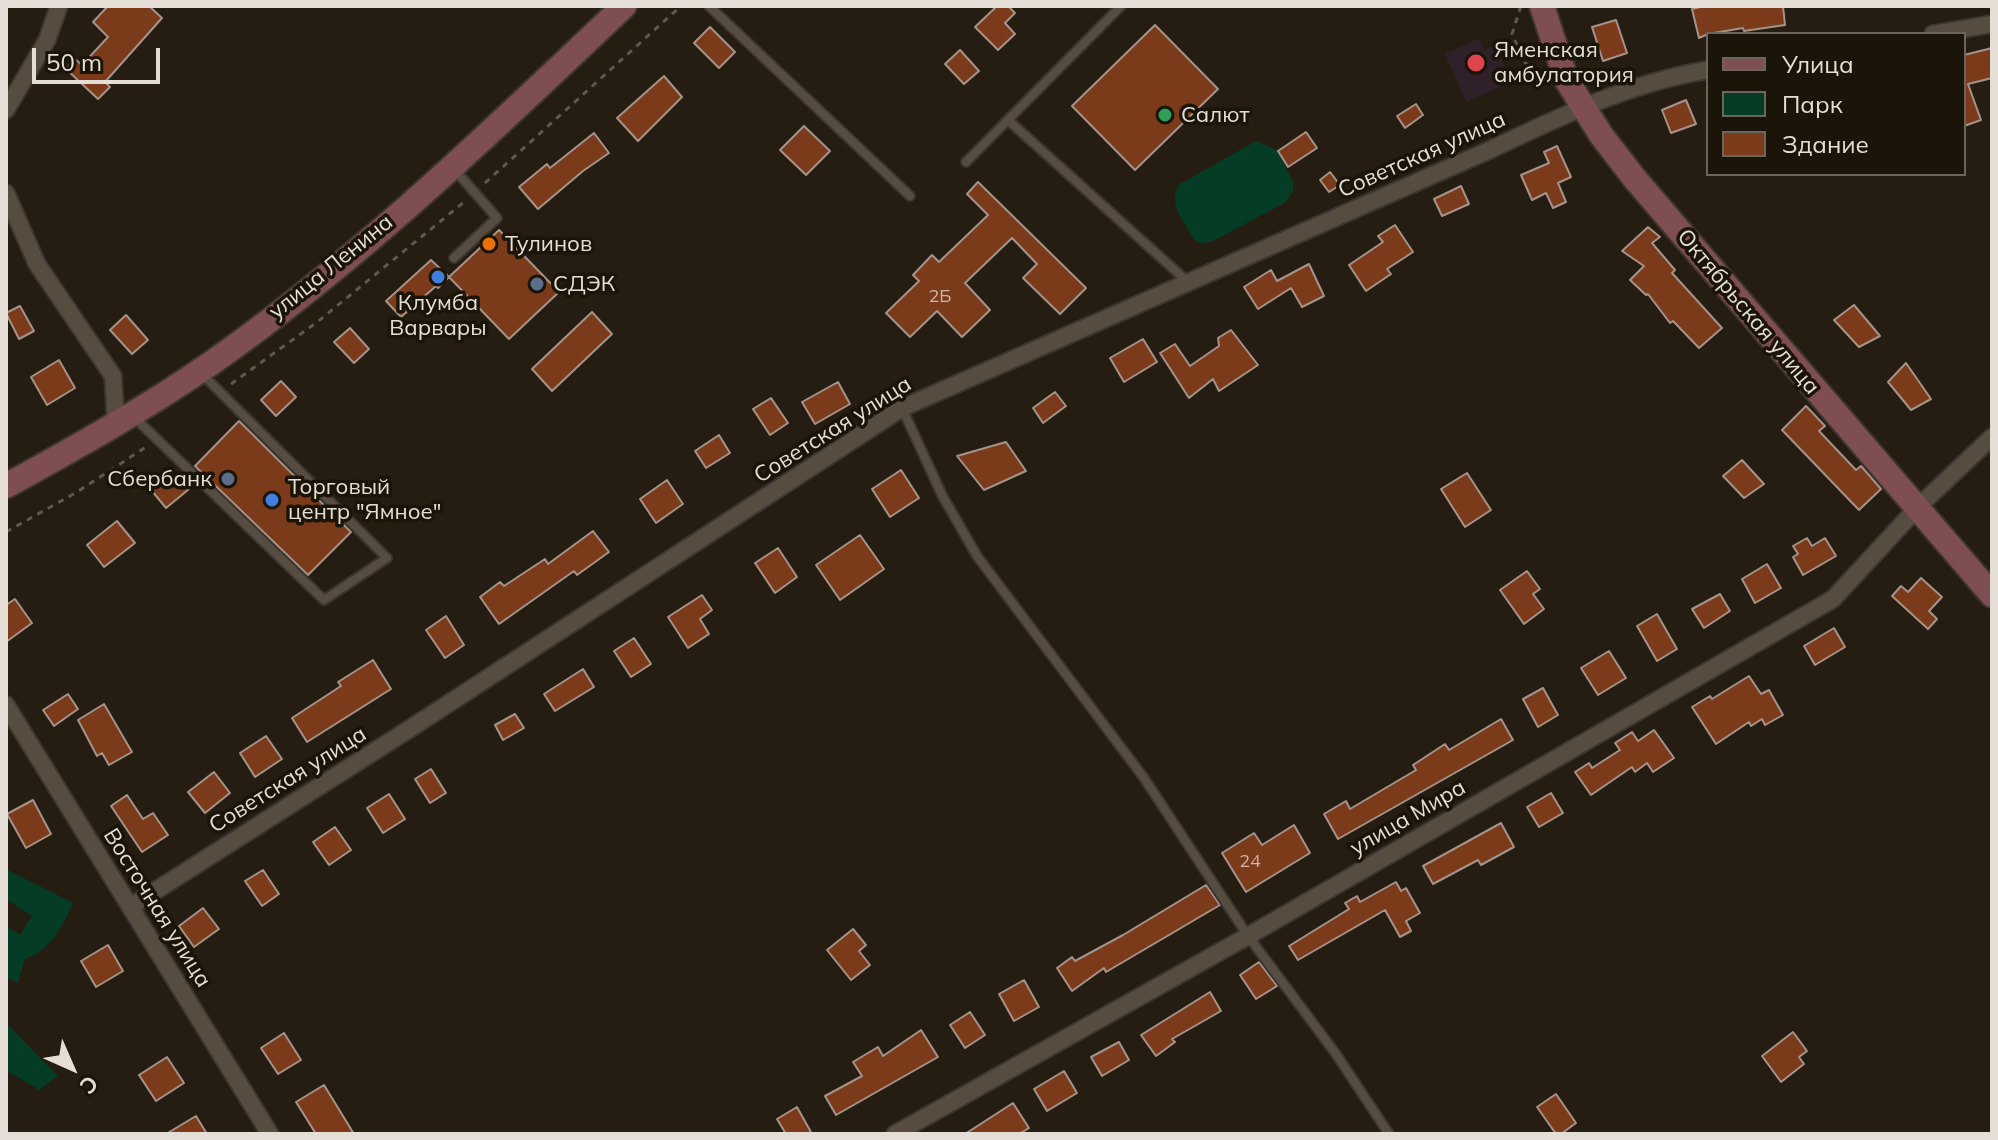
<!DOCTYPE html>
<meta charset="utf-8">
<style>
body{margin:0}
#map{position:relative;width:1998px;height:1140px;overflow:hidden;background:#251d12;font-family:Mulish,sans-serif}
canvas{display:block}
.frame{position:absolute;inset:0;border:8px solid #e4ded7;pointer-events:none}
.legend{position:absolute;left:1706px;top:32px;width:260px;height:144px;box-sizing:border-box;background:#1b1409;border:2px solid #6b655b;margin:0;padding:10px 14px;list-style:none;font-size:24px;color:#e4ded7}
.legend li{display:flex;align-items:center;gap:16px;height:40px}
.legend b{width:40px;border:2px solid #6b655b}
.north{position:absolute;left:32px;top:1028px;width:80px;height:80px;-webkit-text-stroke:6px #1b1409;paint-order:stroke;rotate:135deg;font-size:22px;font-weight:700;line-height:32px;text-align:center;color:#e4ded7}
.north::after{content:'';display:block;margin:auto;width:28px;height:36px;background:#e4ded7;clip-path:polygon(50% 0,100% 100%,50% 72%,0 100%)}
.scale{position:absolute;left:32px;top:48px;width:128px;height:36px;box-sizing:border-box;border:4px solid #e4ded7;border-top:0;padding-left:10px;font-size:24px;line-height:28px;white-space:nowrap;color:#e4ded7;-webkit-text-stroke:6px #1b1409;paint-order:stroke}
</style>
<div id="map">
<canvas width="1998" height="1140"></canvas>
<div class="frame"></div>
<ul class="legend">
<li><b style="height:10px;background:#7e4e52"></b>Улица</li>
<li><b style="height:22px;background:#053c25"></b>Парк</li>
<li><b style="height:22px;background:#7b3b1a"></b>Здание</li>
</ul>
<div class="north">С</div>
<div class="scale">50 m</div>
</div>
<script>
const g = document.querySelector('canvas').getContext('2d');
g.lineJoin = 'round';
function paint(path, color) { g.fillStyle = color; g.fill(path, 'evenodd'); }
function stroke(path, color, width, dash) { g.strokeStyle = color; g.lineWidth = width; g.lineCap = dash ? 'butt' : 'round'; g.setLineDash(dash || []); g.stroke(path); }
function drawText(font, color, halo, rows, align = 'center') {
  g.font = font + ' Mulish,sans-serif'; g.lineWidth = 7; g.setLineDash([]); g.textBaseline = 'middle'; g.strokeStyle = halo; g.fillStyle = color; for (const [text, x, y, turn = 0] of rows) {
    g.save(); g.translate(x, y); g.rotate((+turn || 0) * Math.PI / 180); g.textAlign = isNaN(turn) ? turn : align; if (halo) g.strokeText(text, 0, 0); g.fillText(text, 0, 0); g.restore();
  }
}
paint(new Path2D(`
 M1479 38 1484 50 1495 45 1507 73 1498 77 1502 86 1466 102 1445 54Z`), '#302029');
paint(new Path2D(`
 M1256 141 1277 150 1293 182V192L1286 202 1211 242 1200 243 1194 239C1184 222 1166 202 1180 184Z
 M6 869 73 903C62 928 51 949 25 959L18 983 6 977V926L20 935 32 916 6 899Z
 M6 1023 58 1076 39 1090 6 1070Z`), '#053c25');
const building = new Path2D(`
 M108 6H149L162 18 105 82 110 87 98 99 66 69 75 59 82 65 108 37 93 22Z
 M997 6H1008L1015 13 1005 23 1015 34 998 50 975 27Z
 M1705 6H1783L1785 25 1744 31 1743 28 1708 34 1699 38 1692 9Z
 M1616 20 1627 53 1603 61 1592 27Z
 M1155 25 1218 89 1135 170 1072 106Z
 M710 27 735 52 719 68 694 43Z
 M1992 48V78L1968 84 1981 120 1964 126V55Z
 M960 50 979 71 964 84 945 64Z
 M664 76 682 97 638 141 617 118Z
 M1686 100 1696 124 1671 133 1662 110Z
 M1416 104 1423 115 1405 128 1397 116Z
 M804 126 830 151 806 175 780 150Z
 M1306 132 1317 148 1288 167 1278 151Z
 M594 133 609 153 583 171 538 209 519 187 547 164 550 168Z
 M1557 146 1571 177 1558 183 1566 202 1553 208 1546 193 1532 200 1521 175 1549 163 1544 152Z
 M1330 172 1340 185 1329 192 1320 180Z
 M978 182 1086 288 1060 314 1023 278 1037 264 1012 238 965 283 990 310 962 337 937 311 910 337 886 313 919 281 913 275 932 255 939 262 988 215 967 194Z
 M1461 186 1469 204 1442 216 1434 199Z
 M1395 225 1413 252 1387 269 1391 274 1366 291 1349 265 1383 242 1378 236Z
 M1648 227 1660 237 1652 243 1675 270 1672 273 1722 328 1699 348 1673 321 1670 323 1648 294 1646 295 1630 280 1644 266 1622 251Z
 M499 230 559 292 509 339 449 277 438 288 436 286 401 317 386 301 431 260 449 277Z
 M1309 264 1324 296 1302 307 1291 288 1258 309 1244 287 1271 270 1277 281Z
 M1854 305 1880 336 1859 347 1834 320Z
 M20 306 34 331 19 339 6 313Z
 M592 312 612 334 552 391 532 369Z
 M126 315 148 340 132 354 110 330Z
 M350 328 369 349 354 363 334 342Z
 M1231 330 1258 365 1219 391 1213 379 1189 398 1160 353 1175 344 1190 366 1219 346 1218 338Z
 M1143 339 1157 362 1124 382 1110 358Z
 M59 360 75 388 47 405 31 377Z
 M1906 363 1931 399 1911 410 1888 382Z
 M281 381 296 397 276 416 261 400Z
 M838 382 850 404 815 424 802 402Z
 M1055 392 1066 406 1043 423 1033 408Z
 M771 398 788 423 770 435 753 409Z
 M1806 406 1825 426 1819 431 1856 470 1861 466 1881 489 1859 510 1782 430Z
 M239 421 351 532 308 575 195 466Z
 M719 435 730 453 706 468 695 451Z
 M1006 442 1026 471 984 490 957 456Z
 M1742 460 1764 484 1744 498 1723 476Z
 M901 470 919 498 890 517 872 489Z
 M1467 473 1491 510 1465 527 1441 489Z
 M170 475 177 484 185 476 194 485 166 508 152 491Z
 M667 480 683 504 656 523 640 499Z
 M117 521 135 543 104 567 87 545Z
 M593 531 609 552 577 575 574 571 499 624 480 597 500 582 504 586 545 559 548 564Z
 M860 535 884 569 840 600 816 565Z
 M1807 538 1812 546 1825 538 1836 556 1803 575 1793 557 1798 554 1793 546Z
 M778 548 797 577 775 593 755 563Z
 M1767 564 1781 588 1755 603 1742 579Z
 M1527 571 1540 589 1533 594 1544 609 1524 624 1500 590Z
 M1921 578 1942 597 1929 611 1937 619 1928 629 1892 596 1901 586 1908 592Z
 M1720 594 1730 611 1704 628 1692 609Z
 M702 595 712 610 700 619 709 634 688 648 668 617Z
 M15 599 32 623 6 642V605Z
 M1657 614 1677 649 1657 661 1637 626Z
 M446 616 464 645 445 658 426 630Z
 M1834 628 1845 647 1815 665 1804 646Z
 M634 638 651 664 631 677 614 651Z
 M1609 651 1626 678 1598 695 1581 668Z
 M373 660 391 689 307 742 292 718 341 686 338 682Z
 M583 669 594 687 555 711 544 694Z
 M1749 676 1761 694 1769 690 1783 715 1765 725 1762 719 1751 726 1749 722 1716 744 1692 707 1710 696 1712 699Z
 M1543 688 1558 715 1538 727 1523 699Z
 M68 694 78 709 54 726 43 710Z
 M104 704 132 752 109 765 102 753 97 756 78 720Z
 M515 714 524 728 503 740 495 725Z
 M1501 719 1513 740 1338 839 1324 814 1346 801 1350 809 1416 770 1413 765 1445 744 1449 750Z
 M1654 730 1674 758 1653 772 1647 763 1635 772 1632 767 1591 795 1575 772 1589 763 1592 768 1620 750 1615 743 1632 732 1638 741Z
 M266 736 282 759 255 777 240 753Z
 M431 769 446 793 430 803 415 779Z
 M214 772 230 793 205 813 188 792Z
 M1551 793 1563 813 1539 827 1527 807Z
 M389 794 405 819 383 833 367 808Z
 M127 795 143 819 153 813 168 835 142 852 111 806Z
 M33 800 51 834 26 848 7 814Z
 M1501 823 1514 847 1481 865 1478 860 1433 884 1423 866Z
 M1294 825 1310 853 1246 892 1222 853 1254 833 1262 845Z
 M335 827 351 850 329 865 313 842Z
 M263 870 279 894 262 906 245 881Z
 M1396 882 1401 891 1406 888 1420 913 1406 921 1411 931 1400 937 1385 910 1298 960 1289 946 1349 909 1345 903 1357 896 1360 902Z
 M1206 885 1220 905 1106 972 1104 968 1072 991 1057 968 1072 957 1075 961 1123 935Z
 M203 908 219 929 194 947 179 926Z
 M853 929 866 945 859 951 870 965 851 980 827 950Z
 M108 945 123 971 96 987 81 961Z
 M1259 962 1277 986 1256 999 1240 975Z
 M1024 980 1039 1007 1014 1021 999 994Z
 M1210 992 1221 1011 1172 1039 1175 1042 1156 1056 1141 1035Z
 M970 1012 985 1035 965 1048 950 1025Z
 M921 1030 938 1057 836 1115 825 1096 862 1076 853 1062 878 1047 883 1056Z
 M1793 1032 1807 1051 1799 1057 1804 1064 1781 1082 1762 1056Z
 M284 1033 301 1060 278 1074 261 1048Z
 M1119 1042 1129 1060 1102 1076 1091 1057Z
 M167 1057 184 1083 156 1101 139 1075Z
 M1064 1071 1077 1093 1047 1111 1034 1089Z
 M324 1085 354 1134H316L296 1102Z
 M1556 1094 1576 1123 1561 1134H1556L1537 1107Z
 M1013 1103 1029 1128 1019 1134H965Z
 M797 1107 812 1134H786L777 1119Z
 M196 1116 207 1134H166Z`);
paint(building, '#7b3b1a');
stroke(building, '#a4938b', 2);
const lane = new Path2D(`
 M709 6 910 196
 M1008 120 1188 282
 M966 162 1121 6
 M454 258 497 218 455 170
 M902 408 942 495 977 556 1144 778 1248 936 1336 1054 1389 1134
 M135 418 324 600 387 558 202 374`);
const street = new Path2D(`
 M1933 34 1992 24
 M6 110 47 40 59 6
 M6 193 37 264 113 376 116 424
 M6 705 270 1134
 M130 907 411 728 902 408 1492 149C1561 116 1632 82 1708 70
 M895 1134 1248 936 1833 599 1918 507 1992 437`);
const secondary = new Path2D(`
 M1542 6 1566 79 1601 135 1635 179 1992 595
 M6 486C75 448 145 409 210 364 359 260 492 131 624 6`);
stroke(lane, '#3d3630', 12);
stroke(street, '#3d3630', 20);
stroke(secondary, '#3d3630', 28);
stroke(new Path2D(`
 M1521 6 1512 34 1525 63 1541 73
 M485 183 681 6
 M231 384 316 323 464 202
 M6 532 77 492 146 447`), '#5f584e', 3, [6, 6]);
stroke(lane, '#564d40', 8);
stroke(street, '#564d40', 16);
stroke(secondary, '#7e4e52', 24);
for (const [x, y, r, color] of [
 [1476,63,10,"#e0444e"],
 [1165,115,8,"#2e9e5b"],
 [489,244,8,"#e8710a"],
 [438,277,8,"#3f7fe0"],
 [537,284,8,"#5c6f8a"],
 [228,479,8,"#5c6f8a"],
 [272,500,8,"#3f7fe0"]
]) { const dot = new Path2D(); dot.arc(x, y, r, 0, 2 * Math.PI); g.fillStyle = color; g.fill(dot); stroke(dot, '#1b1409', 3); }
drawText('18px', '#cab5a8', null, [
 ["2Б",940,297],
 ["24",1250,862]
]);
drawText('22px', '#e4ded7', '#1b1409', [
 ["Яменская",1494,50],
 ["амбулатория",1494,75],
 ["Салют",1181,115],
 ["Тулинов",505,244],
 ["СДЭК",553,284],
 ["Клумба",438,303,"center"],
 ["Варвары",438,328,"center"],
 ["Сбербанк",212,479,"right"],
 ["Торговый",288,487],
 ["центр \"Ямное\"",288,512]
], 'left');
drawText('22px', '#e4ded7', '#1b1409', [
 ["Советская улица",1422,155,-24],
 ["улица Ленина",331,267,-39],
 ["Октябрьская улица",1748,312,50],
 ["Советская улица",833,430,-32],
 ["Советская улица",288,780,-32],
 ["улица Мира",1408,818,-30],
 ["Восточная улица",157,908,58]
]);
</script>
